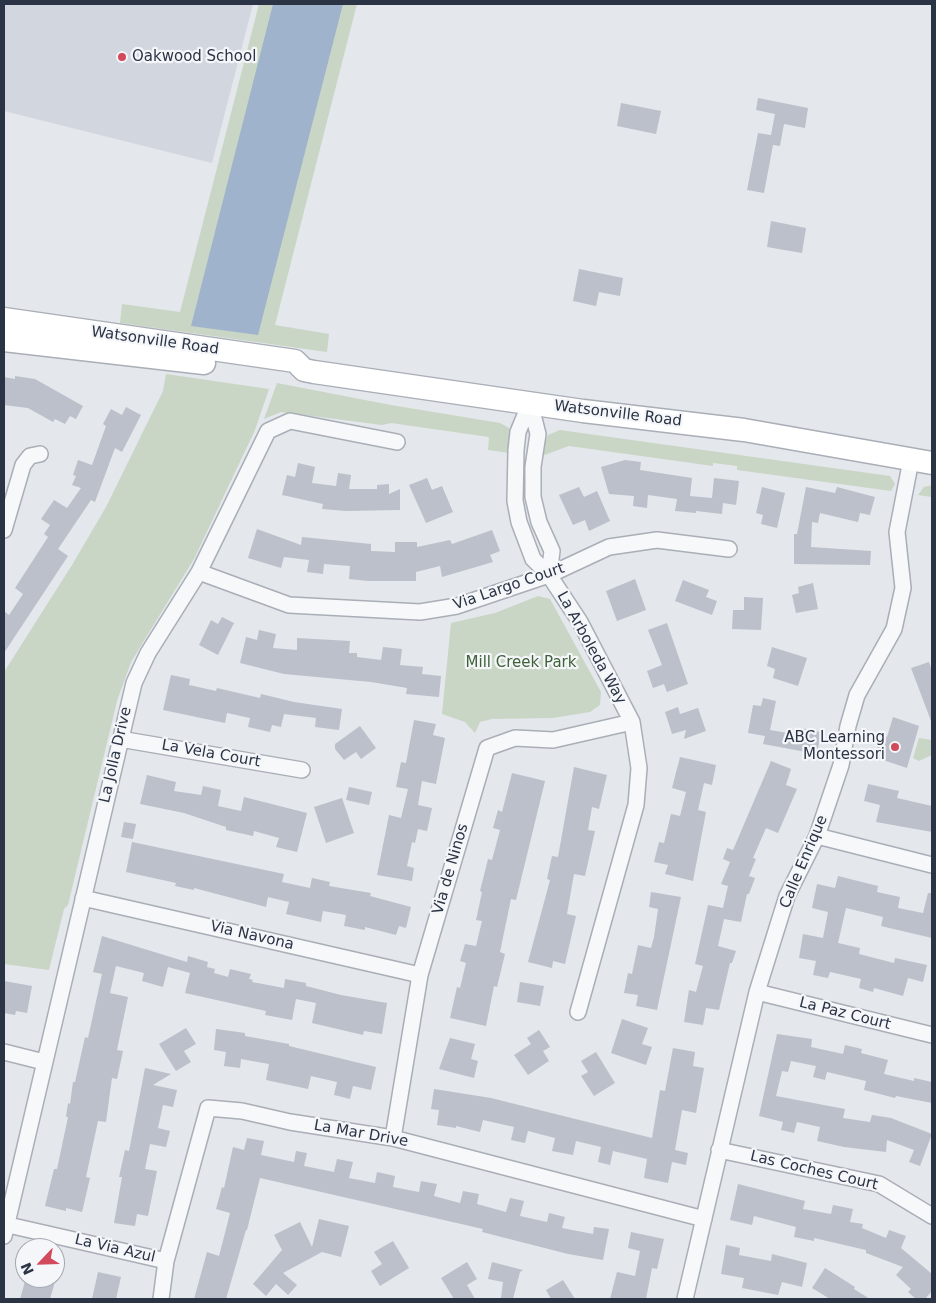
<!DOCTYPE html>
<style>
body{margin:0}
#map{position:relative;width:936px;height:1303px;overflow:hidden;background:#e4e7ec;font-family:"DejaVu Sans",sans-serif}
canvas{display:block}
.frame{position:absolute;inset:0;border:5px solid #2b3445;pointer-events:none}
.north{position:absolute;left:15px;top:1238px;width:50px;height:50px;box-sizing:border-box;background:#f4f6f9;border:1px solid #a4a8b1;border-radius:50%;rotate:246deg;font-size:14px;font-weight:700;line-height:20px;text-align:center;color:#2b3445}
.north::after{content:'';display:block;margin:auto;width:18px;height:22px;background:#d1495b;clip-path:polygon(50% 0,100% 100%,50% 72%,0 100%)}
</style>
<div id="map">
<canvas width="936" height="1303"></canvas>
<div class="frame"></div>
<div class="north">N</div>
</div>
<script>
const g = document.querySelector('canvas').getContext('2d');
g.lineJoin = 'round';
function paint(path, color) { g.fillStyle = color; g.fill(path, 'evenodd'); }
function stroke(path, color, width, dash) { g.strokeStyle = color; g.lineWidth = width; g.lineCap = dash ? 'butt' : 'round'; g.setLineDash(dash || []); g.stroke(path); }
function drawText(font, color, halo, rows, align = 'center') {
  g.font = font + ' "DejaVu Sans",sans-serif'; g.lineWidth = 4.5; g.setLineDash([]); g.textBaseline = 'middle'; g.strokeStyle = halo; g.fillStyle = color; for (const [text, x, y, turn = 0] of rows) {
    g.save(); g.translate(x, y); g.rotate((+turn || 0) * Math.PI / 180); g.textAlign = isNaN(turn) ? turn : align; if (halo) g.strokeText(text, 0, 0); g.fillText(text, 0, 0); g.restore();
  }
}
paint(new Path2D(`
 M4 4H253L212 163 4 111Z`), '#d2d6de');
paint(new Path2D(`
 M259 4H357L275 325 329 334 327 352 120 323 122 304 180 312Z
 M166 374 269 389 255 430 194 559 131 662 117 701 68 905 64 909 49 970 4 964V672L72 565 106 507 163 391Z
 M277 383 391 405 500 423 509 428 512 438 510 453 488 450 489 437 391 423 382 425 281 412 264 419Z
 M560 430 890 476 895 484 891 491 737 470V466L713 463V466L569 446 539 457 548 435Z
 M932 485V497L918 495 924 487Z
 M538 596 550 599 601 692 600 705 590 712 553 718 492 719 480 722 475 733 465 722 442 714 451 623 495 613Z
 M919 738 932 740V755L919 761 913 758Z`), '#c9d6c5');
paint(new Path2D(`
 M273 4H343L258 335 191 326Z`), '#9fb4cc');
paint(new Path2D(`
 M758 98 808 108 805 128 784 124 780 146 773 145 764 193 747 190 758 133 771 135 775 114 756 110Z
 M621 103 661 111 656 134 617 126Z
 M771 221 806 228 802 253 767 247Z
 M579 269 623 278 620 296 599 292 596 306 573 301Z
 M15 376 35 379 83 406 76 419 70 416 65 424 55 419 53 422 28 408 4 405V377L15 379Z
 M126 407 141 415 122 452 115 448 95 502 91 500 58 549 68 556 4 653V611L9 615 23 594 15 588 48 537 44 534 50 525 41 519 54 500 67 508 81 488 72 485 76 476 73 475 78 460 92 465 106 426 103 424 111 409 122 415Z
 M625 460 641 462 640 470 692 478 690 496 712 498 714 478 739 481 736 505 723 503 722 514 696 511V513L675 511 677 499 648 495 647 508 633 506 634 496 609 494 601 467Z
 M298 463 315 467 312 483 336 486 338 473 351 475 349 489H377V485L389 484V494L400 489V510L346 511 322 509 323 504 282 495 287 475 295 477Z
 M427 478 432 490 442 486 453 512 426 523 409 485Z
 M579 487 584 497 597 491 610 521 589 531 585 520 573 525 559 495Z
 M762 487 785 493 777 528 761 524 763 515 756 513Z
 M806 487 835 493 837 487 875 497 870 515 860 513 858 522 820 513 818 523 812 522 811 547 871 551 870 565 794 564V534H797Z
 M257 529 301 545 302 537 371 544V551L395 552V542H417V547L450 540 452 544 492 530 500 551 490 555 493 562 442 577 440 566 416 572V581H368L349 579 350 566 324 564 323 574 307 572 309 560 284 557 281 568 248 558Z
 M635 579 646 610 617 621 606 591Z
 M683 580 709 590 706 597 717 601 712 615 675 601Z
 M813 583 818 609 796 613 792 595 799 593 798 587Z
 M744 597 763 598 761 630 732 629 733 610H744Z
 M222 617 234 623 218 655 199 645 211 620 218 624Z
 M667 623 688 684 667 692 664 684 653 688 647 671 662 665 648 630Z
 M259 630 276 634 273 648 297 650V638L350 641 349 653H357V657L381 660 383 647 402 649 400 665 423 667 422 674 441 676 439 697 406 694 407 688 371 682 284 674 240 663 246 637 257 640Z
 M772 647 807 658 798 686 773 678 775 669 767 666Z
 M929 662 932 671 931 721 911 668Z
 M171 675 190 679 189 685 216 691 217 688 260 698 261 694 294 702 342 709 339 730 315 727 316 718 284 714 281 727 272 725 270 732 248 727 250 718 227 713 225 723 163 710Z
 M763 698 776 701 770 730 799 735 800 728 821 732 817 754 763 744 765 736 748 733 753 705 761 706Z
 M678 707 680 714 698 708 706 731 684 739 686 730 672 734 665 712Z
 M893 717 919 726 907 768 874 757 881 735 887 737Z
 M414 720 436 724 433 735 445 738 436 784 422 781 418 805 432 808 427 831 418 829 415 843 412 842 407 866 414 868 412 881 377 875 389 815 401 818 408 789 396 787 401 762 406 763Z
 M360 726 376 748 361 759 356 752 344 760 335 749V744Z
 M680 757 716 765 712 785 704 783 698 810 706 812 693 881 665 874 668 865 654 862 659 842 664 843 671 814 680 816 686 792 672 788Z
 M771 761 791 769 786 785 797 789 778 833 766 828 753 858 756 859 749 876 755 878 749 894H747L741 922 724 919 718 946 736 951 732 963H730L719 1010 706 1008 703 1025 684 1022 689 990 696 992 703 966 695 964 708 905 723 908 728 886 721 884 730 862 723 859 727 848 733 850Z
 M574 767 607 775 599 809 592 807 588 830 595 831 585 876 574 874 567 914 576 916 565 964 553 961 552 968 528 962 550 880 547 879 552 856 558 857Z
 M512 773 545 781 516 900 511 899 500 952 505 954 497 987 494 986 486 1026 450 1018 457 987 460 988 466 963 460 961 465 944 476 946 482 921 476 920 482 892 480 891 488 859 492 860 500 830 493 828 498 810 502 812Z
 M147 775 176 782 174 791 201 795 203 786 221 790 218 806 241 811 244 797 307 813 297 852 276 847 279 838 254 831 253 836 226 830V827L184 813 140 804Z
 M868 784 899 791 897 798 932 806V832L876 822 880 805 864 801Z
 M349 787 372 792 369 805 346 800Z
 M342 798 354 833 326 843 314 807Z
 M124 822 136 824 133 839 121 837Z
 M132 842 284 874 282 882 310 888 312 878 330 882 329 886 371 893 370 896 411 907 406 928 399 926 396 935 365 927V930L344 926 346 915 323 911 321 922 286 914 289 902 268 897 266 907 194 888V890L175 886 176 883 126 872Z
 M838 876 878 886 877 892 900 897 898 908 923 913 928 893H932V938L881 926 883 917 846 908 838 943 860 948 859 954 894 963 895 958 927 965 923 982 908 978 903 996 874 988 873 992 859 988 861 979 830 972 828 978 813 975 816 961 799 958 803 934 823 938 828 912 812 908 817 884 835 888Z
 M651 892 681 897 657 1010 636 1006 638 995 624 993 628 973 632 974 638 945 651 948 654 937 658 909 649 907Z
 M102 936 187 962 188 956 208 962 207 967 215 969 214 973 228 977 230 969 251 974 249 979 253 980 252 982 284 988 285 979 306 983V986L341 995 387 1003 382 1034 364 1031 363 1035 312 1023 316 1003 296 999 292 1020 265 1015 266 1011 185 993 190 973 168 967 163 987 142 981 144 973 116 966 110 993 128 997 117 1050 123 1051 117 1079 112 1078 106 1122 98 1121 86 1177 90 1178 82 1212 66 1208V1211L45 1206 54 1169H57L68 1117H66L68 1103 70 1104 73 1082H75L85 1037 88 1038 102 974 93 972Z
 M4 981 32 986 27 1013 16 1011 15 1015 4 1013Z
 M520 982 544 986 540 1006 517 1002Z
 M622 1019 648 1028 642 1044 652 1047 646 1065 611 1053Z
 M186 1028 196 1044 184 1051 191 1062 176 1071 159 1044Z
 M216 1029 245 1033V1036L289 1044V1046L376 1067 371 1090 353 1086 350 1099 334 1095 337 1082 311 1076 308 1089 266 1080 269 1064 241 1059 240 1068 224 1066 226 1052 214 1050Z
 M539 1030 550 1047 543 1051 549 1061 528 1075 514 1055 531 1044 527 1038Z
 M777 1034 812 1039 811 1047 843 1054 845 1045 862 1049 861 1053 888 1060 884 1074 914 1081V1078L932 1082V1103L896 1096 895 1098 864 1090 866 1081 827 1072 825 1080 813 1077 816 1066 791 1061 788 1072 782 1071 776 1096 845 1109 843 1118 870 1122 872 1115 891 1118 932 1134 920 1166 909 1162 914 1150 887 1140 886 1152 844 1147 817 1141 820 1127 797 1122 794 1133 781 1130 783 1122 759 1116Z
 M450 1038 475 1044 471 1059 478 1061 474 1078 439 1069Z
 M673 1048 695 1052 693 1066 704 1068 696 1113 682 1110 675 1150 688 1153 686 1165 672 1162 668 1183 644 1178 647 1159 613 1151 610 1165 598 1162 601 1147 576 1141 573 1155 552 1151 555 1138 528 1131 525 1143 511 1140 514 1127 483 1120 480 1132 456 1126V1128L437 1125 439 1110 431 1109 434 1089 491 1098 652 1138 660 1090 665 1091Z
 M596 1052 615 1083 594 1096 581 1076 588 1072 581 1061Z
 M145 1068 171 1074 153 1085 177 1090 173 1107 163 1105 158 1128 170 1131 166 1147 150 1144 145 1169 157 1171 148 1216 137 1214 135 1226 114 1223 122 1177H119L125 1150 129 1151Z
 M247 1138 264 1141 261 1155 294 1162 296 1151 307 1153 304 1166 334 1172 337 1159 353 1162 349 1178 375 1183 377 1172 395 1176 393 1187 419 1192 421 1181 437 1184 434 1196 460 1203 463 1191 479 1194 477 1204 506 1212 510 1198 524 1201 520 1216 547 1222 549 1213 565 1217 562 1228 593 1234 594 1227 609 1229 603 1260 568 1254 482 1232 483 1229 260 1178 247 1230H246L226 1299H194L207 1252 219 1256 227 1225 230 1213 216 1209 222 1187 224 1188 233 1147 244 1150Z
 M738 1184 805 1201 803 1209 831 1214 833 1205 853 1209 850 1222 863 1224 862 1228 886 1238 889 1230 906 1236 901 1248 932 1274V1291L925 1299H916L908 1292 911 1289 896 1275 903 1267 866 1253V1250L814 1238V1241L794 1237 796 1227 754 1216 752 1225 730 1220Z
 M319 1219 349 1226 341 1257 322 1252 283 1273 297 1285 288 1295 276 1284 266 1296 253 1284 282 1250 274 1235 300 1222 312 1247Z
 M631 1232 664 1239 657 1269 652 1268 646 1299H610L617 1272 635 1276 640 1251 628 1248Z
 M393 1241 409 1268 380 1286 371 1271 382 1264 374 1252Z
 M726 1245 740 1248 739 1255 771 1261 772 1254 807 1263 802 1287 782 1282 778 1295 742 1288 744 1278 721 1274Z
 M467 1262 477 1279 467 1285 475 1299H454L441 1278Z
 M492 1262 523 1270 520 1272 513 1299 501 1298 503 1282 488 1279Z
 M825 1268 855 1287 854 1289 870 1299H830L812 1288Z
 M98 1272 121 1277 116 1299H92Z
 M26 1278H56L50 1299H20Z
 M563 1280 575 1299H551L546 1290Z`), '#bbc0ca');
const street = new Path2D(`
 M530 403 518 432 516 450 515 501 519 522 533 559 549 575 580 622 632 722 639 768 636 805 578 1012
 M530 403 538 434 533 467V497L539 522 552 551 549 575
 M4 530 23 465 30 456 40 454
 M199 572 289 605 420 612 457 606 549 575 609 547 657 540 729 549
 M120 739 302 770
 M817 836 932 865
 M83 898 420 975
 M757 992 932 1035
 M4 1052 44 1062
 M393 1138 420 975 487 748 515 738 553 740 632 722
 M719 1150 879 1184 932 1216
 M4 1224 166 1261
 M4 1236 134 683 148 653 199 572 268 431 290 421 397 442
 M161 1299 166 1261 208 1108 242 1111 290 1122 393 1138 704 1219
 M685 1299 757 992 787 896 817 836 841 765 848 726 857 695 894 629 903 588 897 532 911 460`);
const secondary = new Path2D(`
 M4 319 295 361 304 370 314 372 583 411 744 430 932 463
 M4 340 204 363`);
stroke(street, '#a9aeb7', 18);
stroke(secondary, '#a9aeb7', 25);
stroke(street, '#f7f8fa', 15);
stroke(secondary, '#fff', 22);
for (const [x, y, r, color] of [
 [122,57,5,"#d1495b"],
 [895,747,5,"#d1495b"]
]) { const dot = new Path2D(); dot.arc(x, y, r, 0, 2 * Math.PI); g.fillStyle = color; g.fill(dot); stroke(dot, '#f4f6f9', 2); }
drawText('15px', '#2b3445', '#f4f6f9', [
 ["Oakwood School",132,57],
 ["ABC Learning",885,738,"right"],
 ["Montessori",885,755,"right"]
], 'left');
drawText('15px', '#2b3445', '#f4f6f9', [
 ["Watsonville Road",155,341,8],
 ["Watsonville Road",618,414,7],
 ["Via Largo Court",509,587,-19],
 ["La Arboleda Way",591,648,61],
 ["La Vela Court",211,754,10],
 ["La Jolla Drive",116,755,-77],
 ["Calle Enrique",804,862,-67],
 ["Via de Ninos",451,869,-74],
 ["Via Navona",252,936,13],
 ["La Paz Court",845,1014,14],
 ["La Mar Drive",361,1134,10],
 ["Las Coches Court",814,1171,13],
 ["La Via Azul",115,1249,13]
]);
drawText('15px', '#3f6138', '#f4f6f9', [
 ["Mill Creek Park",521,663]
]);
</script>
